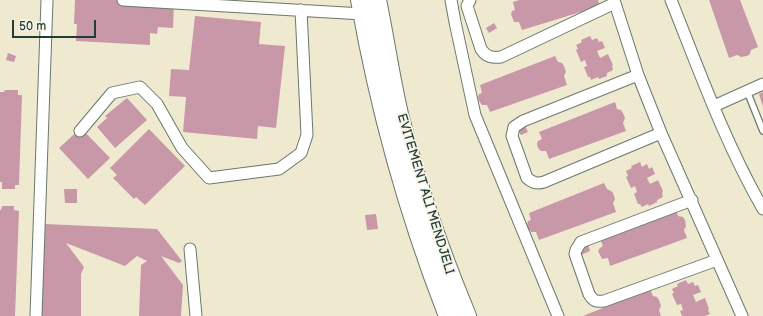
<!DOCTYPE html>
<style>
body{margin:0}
#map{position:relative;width:763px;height:316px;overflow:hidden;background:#efe9d0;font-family:"Balsamiq Sans",sans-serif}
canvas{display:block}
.scale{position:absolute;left:12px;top:20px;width:84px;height:18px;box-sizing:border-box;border:2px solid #1f3d34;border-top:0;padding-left:5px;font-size:12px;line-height:14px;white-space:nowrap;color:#1f3d34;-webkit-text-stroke:3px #f7f3e8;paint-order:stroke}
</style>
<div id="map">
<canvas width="763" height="316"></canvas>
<div class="scale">50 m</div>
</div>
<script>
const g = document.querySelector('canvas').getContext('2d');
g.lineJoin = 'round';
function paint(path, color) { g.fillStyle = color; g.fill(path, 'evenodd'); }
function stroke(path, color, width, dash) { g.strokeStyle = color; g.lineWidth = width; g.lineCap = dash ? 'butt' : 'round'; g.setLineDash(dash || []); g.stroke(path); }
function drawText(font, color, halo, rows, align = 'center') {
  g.font = font + ' "Balsamiq Sans",sans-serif'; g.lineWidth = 3.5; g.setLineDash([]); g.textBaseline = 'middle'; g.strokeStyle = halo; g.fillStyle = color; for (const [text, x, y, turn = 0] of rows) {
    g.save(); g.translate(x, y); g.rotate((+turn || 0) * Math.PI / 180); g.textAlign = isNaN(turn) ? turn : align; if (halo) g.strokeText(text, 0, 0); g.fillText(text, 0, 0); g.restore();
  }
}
paint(new Path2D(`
 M75 0H141L174 2 173 28 158 27 157 34 150 33V45L76 41 77 24H74Z
 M519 0H598L600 6 522 30 519 22H514L511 14 512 11 515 10 513 2Z
 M709 0H740L758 47 751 50 750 54 747 56 741 57 737 55 729 58Z
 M195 16 261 22 259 44 285 46 276 128 258 126 257 139 183 132 186 97 169 96 171 69 189 70Z
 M494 23 497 28 489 33 486 28Z
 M590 36 592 40 597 38 599 42 602 41 605 48 597 51 600 58 608 54 613 65 612 66 613 70 607 73V76L599 79 598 77 591 80 590 77H588L584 67 587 66 585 60 581 62 576 50 578 49 576 45 582 42 581 40Z
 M8 53 16 56 14 62 6 60Z
 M555 56 558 62 562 63 564 66 566 72 564 76 567 85 490 112 487 105H482L479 101 478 98 479 94 482 93 480 85Z
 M5 90H18V95H22L19 185H15V189H2V182H0V92H4Z
 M763 92V107L759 94Z
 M127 98 147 120 115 148 97 127 107 118 105 116Z
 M615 102 617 109 621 110 623 113 625 118 623 123 626 131 549 159 546 151H541L538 148 537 144 538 141 542 139 539 132Z
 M524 123 528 132 521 135 516 127Z
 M81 128 110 158 88 179 59 148Z
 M149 129 185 166 145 205 136 197 134 199 113 178 117 175 110 168Z
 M640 162 642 167 647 164 649 169 652 167 655 174 647 178 650 184 658 180 663 191 662 193 663 197 657 200V202L649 206 648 204 642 207 640 204H638L634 194 637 192 635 186 631 188 626 177 628 176 626 171 632 168 631 166Z
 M604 183 607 189 611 191 613 193 615 199 613 203 616 212 539 240 536 232H531L528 228 527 225 528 221 531 220 529 213Z
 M64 189H77V203H65Z
 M2 206H14V210L19 211 15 316H0V210H1Z
 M676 209 678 216 683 217 685 220 686 226 684 230 687 238 610 266 608 258 602 259 598 251 600 248 603 246 600 239Z
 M376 214 378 229 367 230 365 215Z
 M45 224 157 229 182 261 179 263 161 256 183 285 181 316H139L141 265 147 261 137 256 125 266 66 243 84 267 81 274V316H41Z
 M588 244 590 251 581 255 578 247Z
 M686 280 688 284 693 282 695 286 698 285 701 292 693 295 696 302 705 298 709 309 708 310 710 314 705 316H682L680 311 683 310 681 304 677 305 672 294 674 293 672 289 678 286 677 284Z
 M650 289 653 296 657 297 659 300 661 306 659 310 661 316H583Z`), '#c898a9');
const service = new Path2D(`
 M747 91 763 131`);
const minor = new Path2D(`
 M123 0 363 14
 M451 0 455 22 475 115 558 316
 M470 0 467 6 481 49C486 57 492 58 501 57L615 3
 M614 0 638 75 661 133 742 316
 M671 0C699 70 725 143 763 209
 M638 75 523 121 514 127 512 136 527 178C533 183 537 184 544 182L661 133
 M714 106 763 84
 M80 131 112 93 140 87 157 104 182 148 209 178 279 169 301 153 307 135 301 10
 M692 200 581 242 576 250 575 254 589 294C593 301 596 302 604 301L717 260
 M190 249 196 316
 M36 316 47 0`);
const trunk = new Path2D(`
 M360 0C379 108 408 214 448 316
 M377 0C385 38 390 76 399 114 416 182 440 251 467 316`);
stroke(service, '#68796b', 8);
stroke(minor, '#68796b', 13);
stroke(trunk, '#68796b', 20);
stroke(service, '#fff', 5.5);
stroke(minor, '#fff', 11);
stroke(trunk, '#fff', 18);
drawText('13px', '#1f3d34', '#f7f3e8', [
 ["EVITEMENT ALI MENDJELI",425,194,73]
]);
</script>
